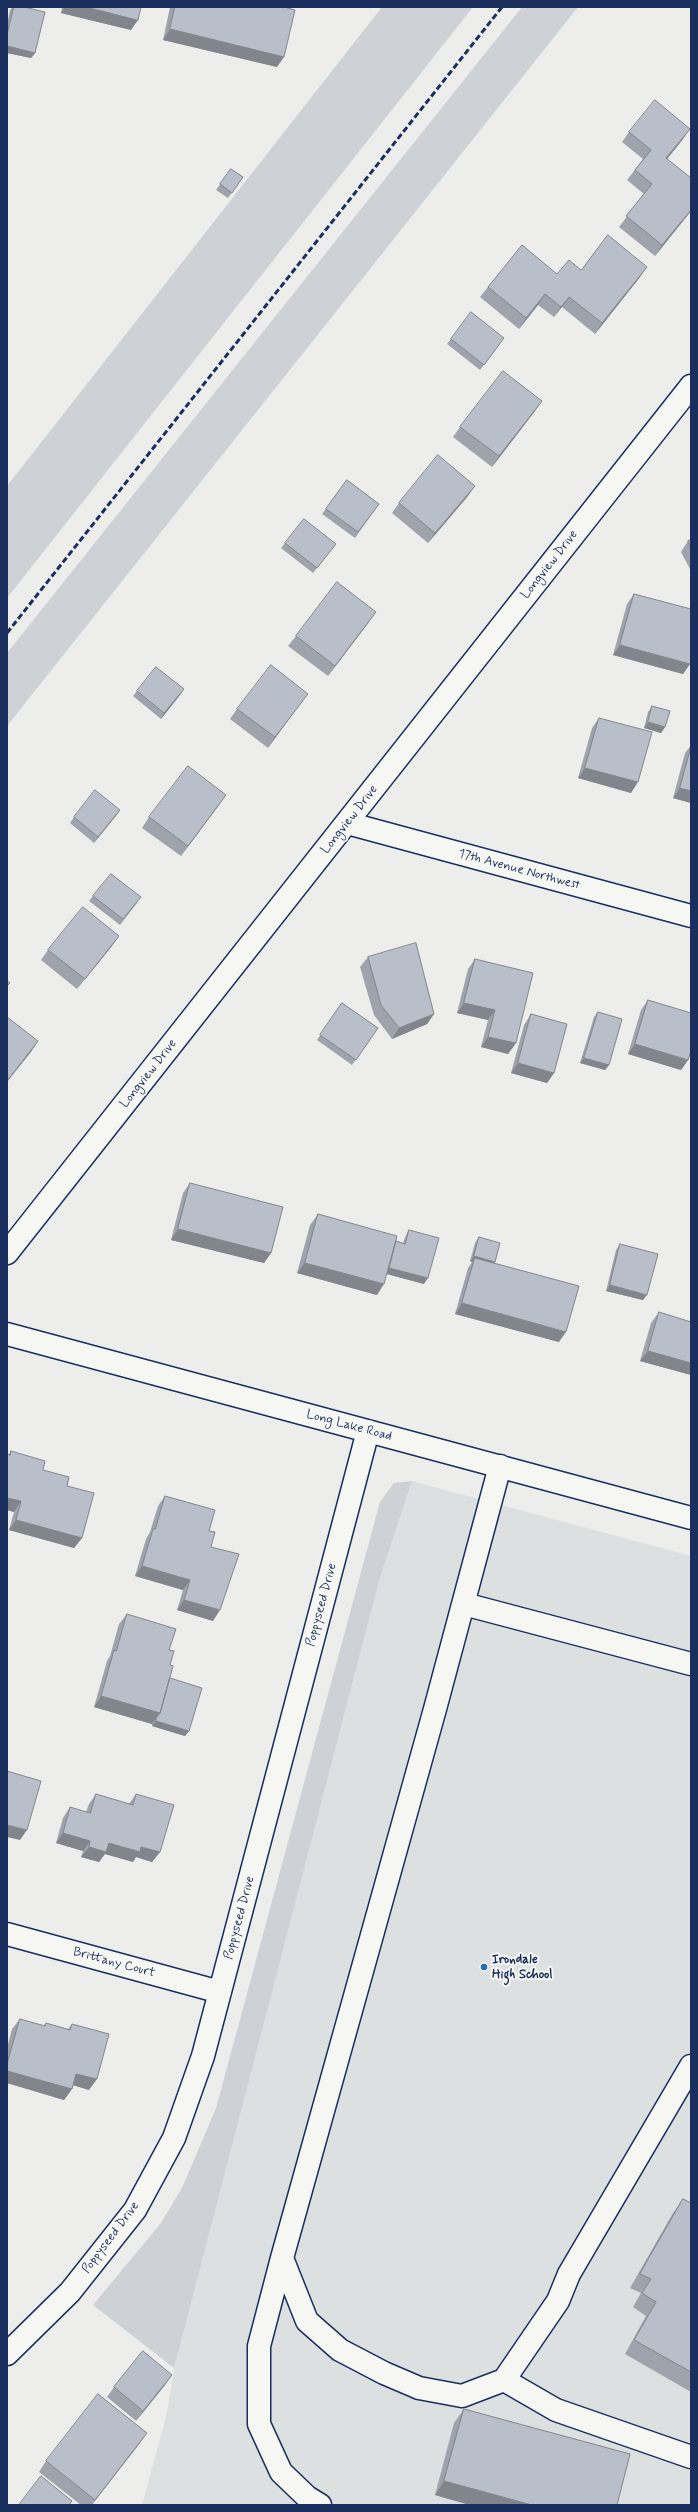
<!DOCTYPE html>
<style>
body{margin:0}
#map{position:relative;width:698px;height:2512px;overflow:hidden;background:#edeeec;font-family:Mynerve,sans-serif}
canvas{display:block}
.frame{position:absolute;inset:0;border:8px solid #1b2f5e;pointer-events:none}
</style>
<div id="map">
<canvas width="698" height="2512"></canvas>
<div class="frame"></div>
</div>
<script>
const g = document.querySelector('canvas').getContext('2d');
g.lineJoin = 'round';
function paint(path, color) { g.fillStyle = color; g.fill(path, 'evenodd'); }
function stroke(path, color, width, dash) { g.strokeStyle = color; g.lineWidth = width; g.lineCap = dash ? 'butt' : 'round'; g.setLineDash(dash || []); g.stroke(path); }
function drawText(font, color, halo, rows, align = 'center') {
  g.font = font + ' Mynerve,sans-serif'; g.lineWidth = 4; g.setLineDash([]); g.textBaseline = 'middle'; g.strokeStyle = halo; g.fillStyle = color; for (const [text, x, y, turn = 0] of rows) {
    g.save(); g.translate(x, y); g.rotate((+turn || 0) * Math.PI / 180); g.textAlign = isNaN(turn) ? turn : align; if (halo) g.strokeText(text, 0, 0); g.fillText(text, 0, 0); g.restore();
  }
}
paint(new Path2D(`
 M412 1481 691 1556V2505H142L166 2417 177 2353 379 1581Z`), '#dde0e1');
paint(new Path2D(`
 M382 7H473L7 598V486Z
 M522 7H578L7 726V653Z
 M412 1481 379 1581 174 2368 93 2305 161 2223 183 2186 216 2108 380 1502 394 1483Z`), '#ced2d7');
const minor = new Path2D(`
 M347 823 691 916
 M7 1253 691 386
 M7 1334 691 1518
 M464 1604 691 1664
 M7 1934 220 1992
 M282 2258 307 2321 340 2350 384 2373 419 2388 462 2396 504 2380 558 2301 569 2274 691 2066
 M7 2354 70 2292 135 2210 174 2138 203 2056 368 1431
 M504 2380 556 2410 691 2457
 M320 2505 307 2497 281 2472 259 2424V2346L282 2258 435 1709 500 1466`);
stroke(minor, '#1b2f5e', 25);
stroke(minor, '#f6f6f2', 22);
stroke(new Path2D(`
 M7 633 502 7`), '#1b2f5e', 3, [6, 3]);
paint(new Path2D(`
 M13 7H24L35 53 31 58 7 53V24L10 10Z
 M62 7H141L131 30 61 13Z
 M170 7H284L277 67 163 40Z
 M629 132 683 139 667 159 691 211 655 256 619 227 644 194 627 180 643 159 622 142Z
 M231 169 243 177 228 198 216 190Z
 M581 270 640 277 595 334 562 307 554 317 538 305 519 329 480 297 488 287Z
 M451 339 500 344 480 370 447 344Z
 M535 411 492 467 453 437 460 427Z
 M347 480 379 504 355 538 322 514Z
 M468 496 428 543 392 513 399 503Z
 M691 540V571L681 552 688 541Z
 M285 543 336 544 313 573 281 548Z
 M634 594 690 664 683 674 613 655 627 604Z
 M369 622 328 676 288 646 296 636Z
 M137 691 180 695 161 719 133 696Z
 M300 704 268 748 230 719 237 709Z
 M652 706 665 727 661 733 644 728 648 712Z
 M599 718 631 793 578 778 592 728Z
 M691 745V803L673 798 685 753Z
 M219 805 181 856 142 828 149 817Z
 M120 810 94 843 70 823 74 817Z
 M93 896 137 903 120 925 89 901Z
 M112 946 77 989 41 960 48 950Z
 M368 957 434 1014 427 1024 392 1039 374 1015 360 967Z
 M475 959 516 1043 508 1054 481 1047 488 1020 457 1013 468 969Z
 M648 1000 688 1060 681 1070 628 1054 641 1010Z
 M342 1003 378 1028 352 1065 317 1040Z
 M598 1012 609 1065 605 1070 580 1063 594 1017Z
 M531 1014 554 1073 547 1083 511 1073 524 1025Z
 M190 1183 271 1253 264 1263 171 1240 183 1193Z
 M318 1214 403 1243 406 1235 409 1230 424 1284 387 1274 377 1295 297 1273 310 1225Z
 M479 1237 494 1263 559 1342 455 1314 468 1268 472 1262 470 1261 475 1243Z
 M620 1244 643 1300 606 1291 616 1250Z
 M659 1312 691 1322V1375L640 1361 651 1323Z
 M11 1451 67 1486 82 1538 74 1548 9 1530 14 1512 7 1510V1454H9Z
 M165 1496 209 1531 211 1547 213 1621 177 1610 183 1590 135 1576 146 1539 150 1532 158 1506Z
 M127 1614 169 1650 170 1678 189 1731 185 1736 152 1726V1724L94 1707 107 1661 110 1656 119 1624Z
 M96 1794 129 1804 136 1794 160 1852 152 1862 136 1857 133 1862 105 1854 99 1862 81 1857 83 1851 56 1843 63 1818 70 1807 86 1812 89 1804Z
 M20 2019 43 2026 46 2023 68 2029 72 2024 89 2090 73 2085 72 2089 64 2100 7 2083V2048L12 2029Z
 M683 2199 691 2203V2392L625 2354 646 2316 633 2307 641 2293 630 2288 673 2213Z
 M165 2385 136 2421 107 2397 114 2387Z
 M464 2409 617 2505H470L435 2495 454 2423Z
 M140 2443 92 2505H81L39 2472 46 2461Z`), '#9fa4ac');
paint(new Path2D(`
 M65 7H86L138 20 131 30 61 13Z
 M170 29 284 57 277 67 163 40Z
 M7 46 35 53 31 58 7 53Z
 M690 129 683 139 659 169 666 158Z
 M691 210V211L655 256 662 245Z
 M647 267 640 277 595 334 602 323Z
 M545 294 538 305 519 329 526 318Z
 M569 297 562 307 554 317 561 307Z
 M542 401 535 411 492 467 499 456Z
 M475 486 468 496 428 543 435 533Z
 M376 612 369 622 328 676 335 666Z
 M620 645 690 664 683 674 613 655Z
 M184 689 180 695 161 719 164 713Z
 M308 694 300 704 268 748 275 737Z
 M648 722 665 727 661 733 644 728Z
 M585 768 638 782 631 793 578 778Z
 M680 788 691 791V803L673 798Z
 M226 795 219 805 181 856 188 846Z
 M120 810 116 816 94 843 98 837Z
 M119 936 112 946 77 989 85 979Z
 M464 1003 495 1010 488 1020 457 1013Z
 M434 1014 427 1024 392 1039 399 1028Z
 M488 1037 516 1043 508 1054 481 1047Z
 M38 1041 31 1052 7 1082V1081Z
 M635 1044 688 1060 681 1070 628 1054Z
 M584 1058 609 1065 605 1070 580 1063Z
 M518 1063 554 1073 547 1083 511 1073Z
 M178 1229 271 1253 264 1263 171 1240Z
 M474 1256 495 1262 491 1267 475 1258 472 1262 470 1261Z
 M305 1263 384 1284 377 1295 297 1273Z
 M387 1267 428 1278 424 1284 383 1273Z
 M610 1285 647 1295 643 1300 606 1291Z
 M462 1303 566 1332 559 1342 455 1314Z
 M648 1351 691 1363V1375L640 1361Z
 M7 1498 21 1501 14 1512 7 1510Z
 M16 1520 82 1538 74 1548 9 1530Z
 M142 1566 190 1580 183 1590 135 1576Z
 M184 1600 220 1610 213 1621 177 1610Z
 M101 1696 160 1713 152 1724 94 1707Z
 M156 1721 189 1731 185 1736 152 1726Z
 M7 1825 27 1830 20 1840 7 1837Z
 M63 1833 90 1841 83 1851 56 1843Z
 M109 1843 141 1847 160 1852 152 1862 136 1857 133 1862 105 1854 99 1862 81 1857 89 1847Z
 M7 2071 72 2089 64 2100 7 2083Z
 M76 2074 97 2079 89 2090 69 2084Z
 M172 2375 165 2385 136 2421 143 2411Z
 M147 2433 140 2443 91 2505 95 2500Z
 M444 2481 532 2505H470L435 2495Z`), '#82868c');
const building = new Path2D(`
 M14 7H24L45 12 35 53 7 46V35Z
 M86 7H141L138 20Z
 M175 7H284L295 10 284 57 170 29Z
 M655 100 690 129 666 158 691 178V210L662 245 626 216 652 184 635 170 651 150 629 132Z
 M231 169 243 177 232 193 220 184Z
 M608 235 647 267 602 323 569 297 561 307 545 294 526 318 488 287 522 245 557 274 569 260 581 270Z
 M471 312 504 338 484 365 451 339Z
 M503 371 542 401 499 456 460 427Z
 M438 455 475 486 435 533 399 503Z
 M347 480 379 504 358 532 326 509Z
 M304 519 336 544 317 568 285 543Z
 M691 540V547L688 541Z
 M337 582 376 612 335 666 296 636Z
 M634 594 691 609V661L690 664 620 645Z
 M271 665 308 694 275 737 237 709Z
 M156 667 184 689 164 713 137 691Z
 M652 706 670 711 665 727 648 722Z
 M599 718 652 732 638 782 585 768Z
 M691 747V791L680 788Z
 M188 766 226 795 188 846 149 817Z
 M95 790 120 810 98 837 74 817Z
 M111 874 141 897 123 919 93 896Z
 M83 907 119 936 85 979 48 950Z
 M416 943 434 1014 399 1028 381 1005 368 957Z
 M475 959 533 973 516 1043 488 1037 495 1010 464 1003Z
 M7 981 10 983 7 986Z
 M648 1000 691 1013V1051L688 1060 635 1044Z
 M342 1003 378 1028 356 1060 320 1035Z
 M598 1012 622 1019 609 1065 584 1058Z
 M531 1014 567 1024 554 1073 518 1063Z
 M7 1017 38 1041 7 1081Z
 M190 1183 283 1207 271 1253 178 1229Z
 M318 1214 397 1236 384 1284 305 1263Z
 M409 1230 439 1238 428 1278 389 1268 396 1241 405 1244Z
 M479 1237 500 1243 495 1262 474 1256Z
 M620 1244 658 1254 647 1295 610 1285Z
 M475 1258 579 1286 566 1332 462 1303Z
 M659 1312 691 1322V1363L648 1351Z
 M11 1451 45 1461 43 1470 69 1477 67 1486 94 1493 82 1538 16 1520 21 1501 7 1498V1454L10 1455Z
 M165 1496 215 1510 209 1531 215 1532 211 1547 239 1554 220 1610 184 1600 190 1580 142 1566 153 1529H155Z
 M127 1614 176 1629 169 1650 174 1651 170 1665 173 1666 160 1713 101 1696 114 1650 116 1651Z
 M170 1678 202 1688 189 1731 156 1721V1718L160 1713Z
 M7 1771 41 1781 27 1830 7 1825Z
 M96 1794 133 1805 136 1794 174 1805 160 1852 141 1847 140 1852 109 1843 106 1852 89 1847 90 1841 63 1833 70 1807 90 1813Z
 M20 2019 45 2026 46 2023 70 2030 72 2024 109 2034 97 2079 76 2074 72 2089 7 2071V2064Z
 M683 2199 691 2203V2372L634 2340 656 2302 642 2293 651 2279 640 2274Z
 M143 2351 172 2375 143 2411 114 2387Z
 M98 2394 147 2433 95 2500 46 2461Z
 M464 2409 630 2454 617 2505H532L444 2481Z
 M41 2476 72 2501 69 2505H19Z`);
paint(building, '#b9bfc8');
stroke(building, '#82868c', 1);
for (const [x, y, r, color] of [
 [484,1967,4,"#1f6fb2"]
]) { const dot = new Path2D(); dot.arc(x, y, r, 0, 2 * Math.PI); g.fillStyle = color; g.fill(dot); stroke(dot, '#f6f6f2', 1.5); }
drawText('13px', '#1b2f5e', '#f6f6f2', [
 ["Longview Drive",550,565,-52],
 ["Longview Drive",350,820,-52],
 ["17th Avenue Northwest",519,870,15],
 ["Longview Drive",149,1074,-52],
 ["Long Lake Road",349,1426,15],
 ["Poppyseed Drive",322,1605,-75],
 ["Poppyseed Drive",240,1918,-75],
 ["Brittany Court",114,1963,15],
 ["Poppyseed Drive",111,2238,-53]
]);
drawText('bold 13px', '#1b2f5e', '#f6f6f2', [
 ["Irondale",492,1960],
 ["High School",492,1975]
], 'left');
</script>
